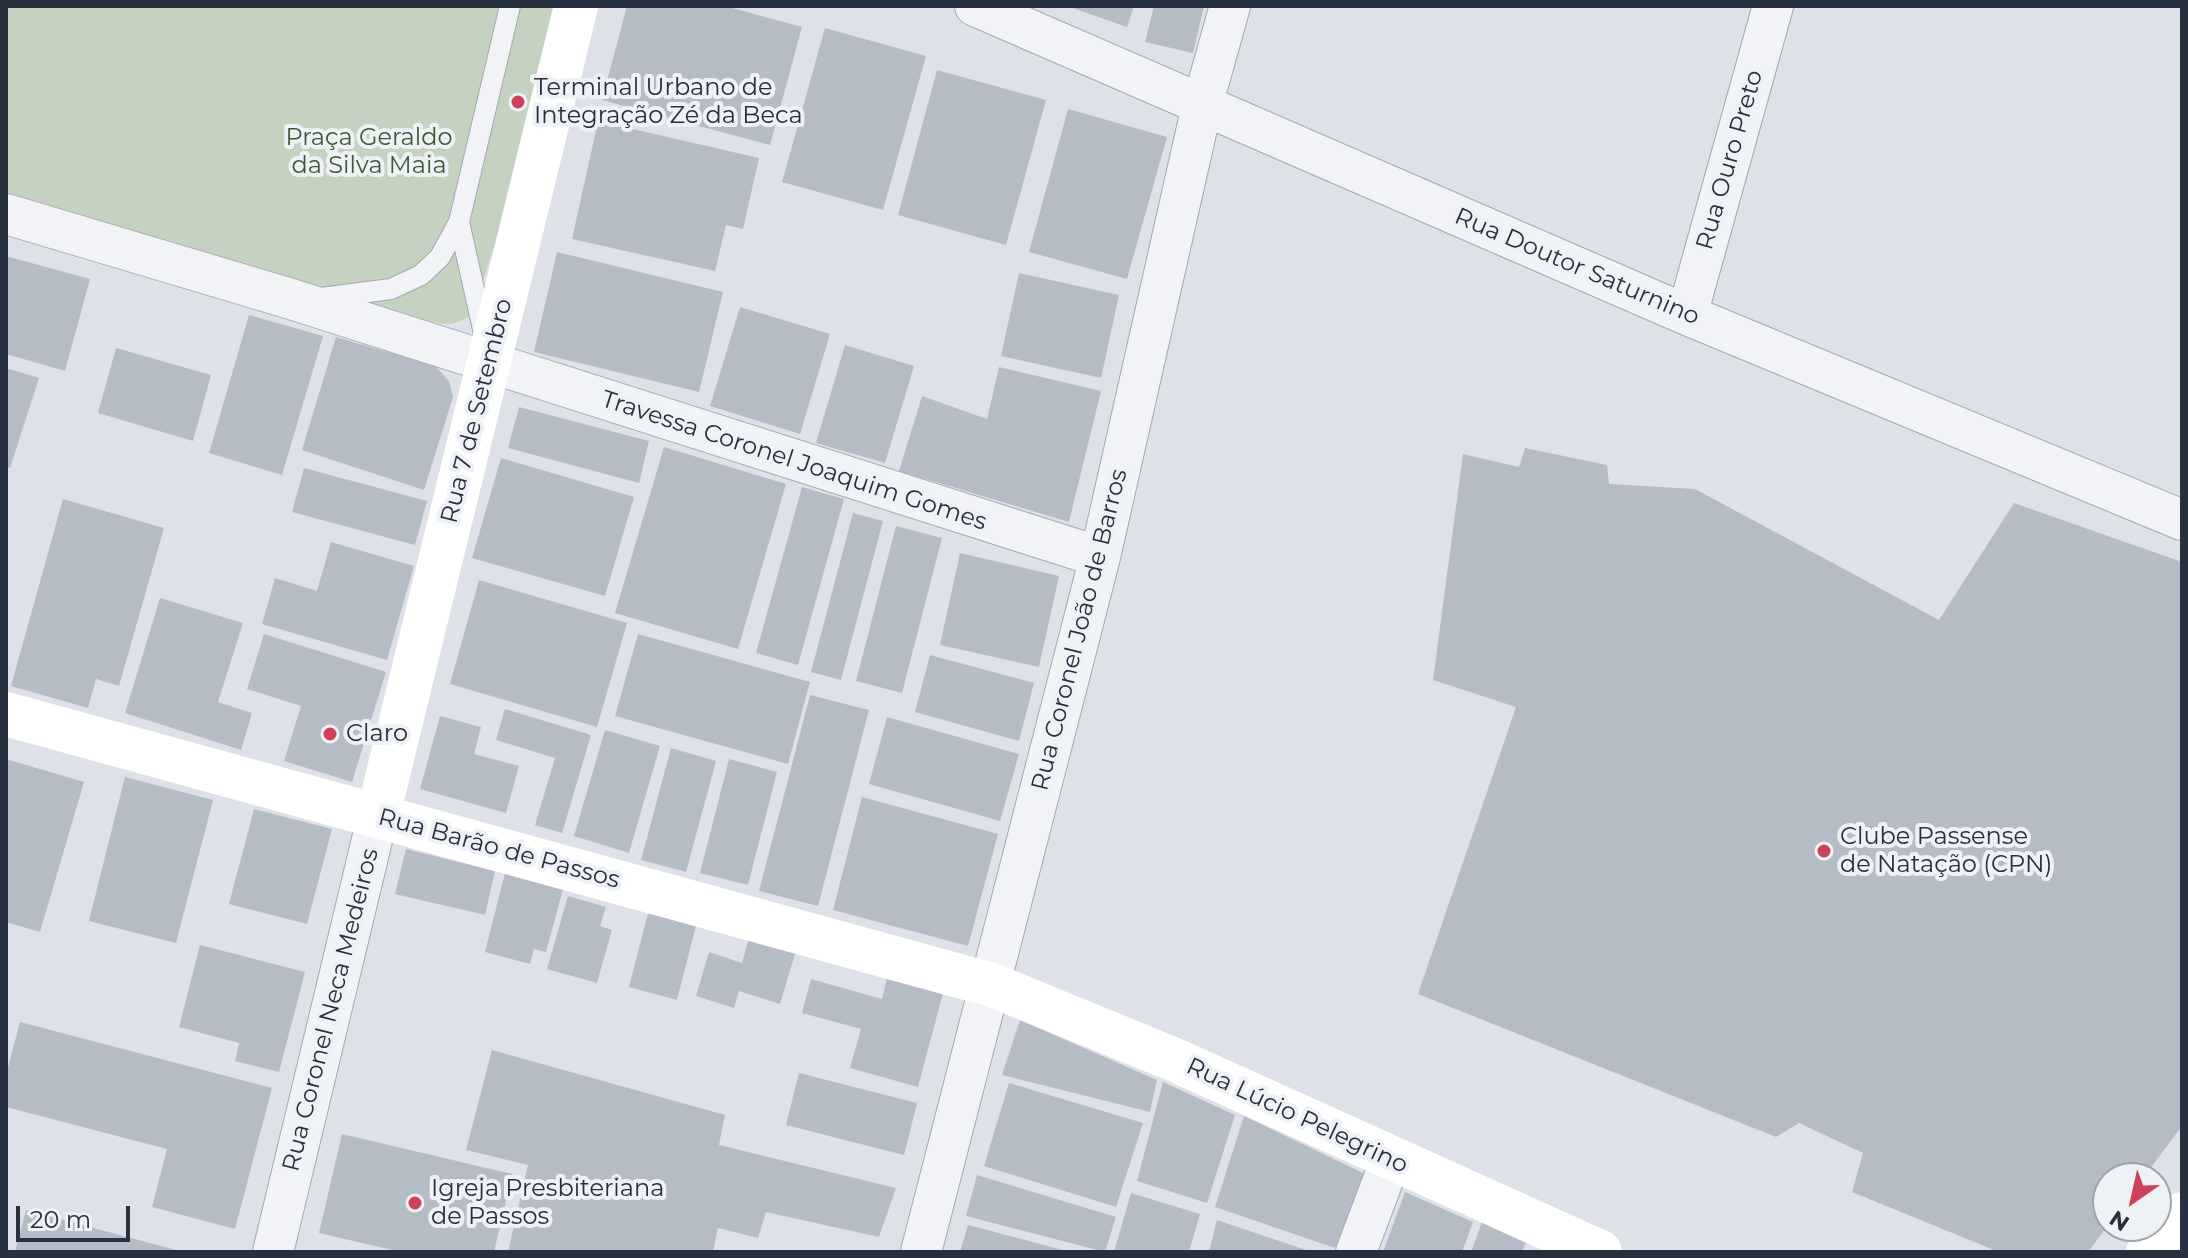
<!DOCTYPE html>
<meta charset="utf-8">
<style>
body{margin:0}
#map{position:relative;width:2188px;height:1258px;overflow:hidden;background:#dee2e8;font-family:Montserrat,sans-serif}
canvas{display:block}
.frame{position:absolute;inset:0;border:8px solid #27303f;pointer-events:none}
.north{position:absolute;left:2092px;top:1162px;width:80px;height:80px;box-sizing:border-box;background:#eef1f6;border:2px solid #9ea4ad;border-radius:50%;rotate:214deg;font-size:22px;font-weight:700;line-height:32px;text-align:center;color:#27303f}
.north::after{content:'';display:block;margin:auto;width:28px;height:36px;background:#cf4158;clip-path:polygon(50% 0,100% 100%,50% 72%,0 100%)}
.scale{position:absolute;left:16px;top:1206px;width:114px;height:36px;box-sizing:border-box;border:4px solid #27303f;border-top:0;padding-left:10px;font-size:24px;line-height:28px;white-space:nowrap;color:#27303f;-webkit-text-stroke:6px #eef1f6;paint-order:stroke}
</style>
<div id="map">
<canvas width="2188" height="1258"></canvas>
<div class="frame"></div>
<div class="north">N</div>
<div class="scale">20 m</div>
</div>
<script>
const g = document.querySelector('canvas').getContext('2d');
g.lineJoin = 'round';
function paint(path, color) { g.fillStyle = color; g.fill(path, 'evenodd'); }
function stroke(path, color, width, dash) { g.strokeStyle = color; g.lineWidth = width; g.lineCap = dash ? 'butt' : 'round'; g.setLineDash(dash || []); g.stroke(path); }
function drawText(font, color, halo, rows, align = 'center') {
  g.font = font + ' Montserrat,sans-serif'; g.lineWidth = 8; g.setLineDash([]); g.textBaseline = 'middle'; g.strokeStyle = halo; g.fillStyle = color; for (const [text, x, y, turn = 0] of rows) {
    g.save(); g.translate(x, y); g.rotate((+turn || 0) * Math.PI / 180); g.textAlign = isNaN(turn) ? turn : align; if (halo) g.strokeText(text, 0, 0); g.fillText(text, 0, 0); g.restore();
  }
}
paint(new Path2D(`
 M6 6H554L505 212 473 313C457 327 445 325 425 320L6 198Z`), '#c4d2bf');
paint(new Path2D(`
 M627 6H725L802 27 770 145 602 100Z
 M1067 6H1134L1127 27Z
 M1154 6H1204L1193 53 1145 42Z
 M825 28 926 56 883 210 782 182Z
 M937 70 1046 100 1006 245 898 215Z
 M1068 109 1167 137 1127 279 1029 252Z
 M598 121 759 158 743 229 726 225 715 271 572 239Z
 M557 252 723 292 699 392 534 352Z
 M6 256 90 279 65 371 6 354Z
 M1019 273 1119 295 1101 378 1001 356Z
 M740 307 830 334 800 434 710 406Z
 M249 315 323 336 282 475 209 453Z
 M336 337 435 366 449 381 453 397 424 490 302 450Z
 M845 345 914 366 885 463 816 443Z
 M116 348 211 375 193 441 98 413Z
 M999 367 1101 391 1069 522 899 471 922 396 987 419Z
 M6 368 39 378 10 468 6 467Z
 M519 407 649 441 639 483 508 448Z
 M664 447 786 484 738 649 615 613Z
 M1525 448 1607 465 1609 484 1695 489 1939 620 2014 503 2182 562V1126L2143 1178H2108V1225L2088 1252H1999L1852 1192 1863 1153 1799 1123 1776 1137 1418 994 1516 707 1433 680 1463 454 1519 467Z
 M501 458 634 497 605 596 472 558Z
 M304 468 427 501 415 545 292 512Z
 M802 487 844 499 798 665 756 653Z
 M63 499 164 528 119 686 96 679 88 708 11 686Z
 M853 513 883 521 841 680 811 672Z
 M896 526 942 538 902 693 856 681Z
 M331 542 414 566 387 660 262 624 275 578 317 591Z
 M960 553 1059 576 1039 667 940 645Z
 M479 580 627 623 597 727 450 684Z
 M160 598 243 623 218 702 252 713 241 750 125 713Z
 M264 634 386 672 352 782 284 761 301 706 247 689Z
 M638 634 810 682 788 764 615 716Z
 M930 655 1034 683 1019 741 915 712Z
 M810 695 869 710 818 906 759 891Z
 M505 709 591 735 562 833 535 825 555 758 496 740Z
 M440 716 481 727 474 754 519 766 506 813 420 789Z
 M887 717 1019 754 1000 821 869 784Z
 M605 730 660 746 629 853 574 836Z
 M671 748 716 761 686 872 641 860Z
 M6 759 84 782 40 932 6 922Z
 M729 759 777 772 748 885 700 873Z
 M125 777 213 800 176 943 89 921Z
 M862 797 998 834 968 946 833 910Z
 M254 809 332 829 307 924 229 904Z
 M406 849 495 871 485 915 395 894Z
 M505 873 563 889 546 952 534 949 530 964 485 952Z
 M568 896 606 907 600 926 612 930 597 983 547 969Z
 M648 913 696 926 677 1000 629 987Z
 M750 934 797 947 780 1004 739 991 734 1008 696 996 709 952 742 963Z
 M200 945 305 972 279 1072 235 1061 239 1043 179 1027Z
 M887 978 943 993 918 1087 850 1068 861 1029 802 1013 811 979 882 999Z
 M1020 1020 1157 1080 1150 1112 1002 1075Z
 M20 1022 272 1088 235 1229 152 1207 167 1149 6 1107V1075Z
 M492 1050 725 1115 719 1145 896 1188 879 1237 766 1212 758 1238 718 1228 713 1252H508L528 1165 466 1150Z
 M799 1073 917 1103 904 1155 786 1125Z
 M1163 1082 1235 1115 1207 1203 1137 1181Z
 M1009 1083 1143 1123 1116 1207 984 1166Z
 M1244 1116 1365 1174 1335 1248 1215 1207Z
 M342 1134 512 1174 494 1252H401L319 1233Z
 M977 1175 1116 1217 1105 1252 966 1216Z
 M1405 1192 1473 1222 1462 1252H1383Z
 M1131 1193 1200 1214 1189 1252H1114Z
 M26 1210 180 1251V1252H15Z
 M1217 1220 1309 1251V1252H1209Z
 M1482 1222 1526 1243 1522 1252H1471Z
 M968 1225 1067 1251V1252H960Z`), '#b6bcc5');
const lane = new Path2D(`
 M459 222 485 338
 M321 298 391 289 421 275 440 257 459 222 510 6`);
const street = new Path2D(`
 M975 6 1687 315 2182 520
 M6 214 291 299 1100 557
 M1687 315 1773 6
 M273 1252 378 815
 M921 1252 1100 557 1202 106 1230 6
 M1356 1252 1391 1159`);
stroke(lane, '#a3a9b2', 22);
stroke(street, '#a3a9b2', 42);
stroke(lane, '#f1f3f6', 20);
stroke(street, '#f1f3f6', 40);
stroke(new Path2D(`
 M6 714 992 985 1175 1060 1600 1252
 M378 815 576 6
 M2148 1252 2182 1214`), '#fff', 44);
for (const [x, y, r, color] of [
 [518,102,8,"#cf4158"],
 [330,734,8,"#cf4158"],
 [1824,851,8,"#cf4158"],
 [415,1203,8,"#cf4158"]
]) { const dot = new Path2D(); dot.arc(x, y, r, 0, 2 * Math.PI); g.fillStyle = color; g.fill(dot); stroke(dot, '#eef1f6', 3); }
drawText('24px', '#27303f', '#eef1f6', [
 ["Terminal Urbano de",534,88],
 ["Integração Zé da Beca",534,116],
 ["Claro",346,734],
 ["Clube Passense",1840,837],
 ["de Natação (CPN)",1840,865],
 ["Igreja Presbiteriana",431,1189],
 ["de Passos",431,1217]
], 'left');
drawText('24px', '#3c5b34', '#eef1f6', [
 ["Praça Geraldo",369,138],
 ["da Silva Maia",369,166]
]);
drawText('24px', '#27303f', '#eef1f6', [
 ["Rua Ouro Preto",1730,160,-74],
 ["Rua Doutor Saturnino",1577,267,23],
 ["Rua 7 de Setembro",477,411,-76],
 ["Travessa Coronel Joaquim Gomes",794,461,18],
 ["Rua Coronel João de Barros",1080,630,-76],
 ["Rua Barão de Passos",499,849,15],
 ["Rua Coronel Neca Medeiros",331,1010,-76],
 ["Rua Lúcio Pelegrino",1297,1116,25]
]);
</script>
